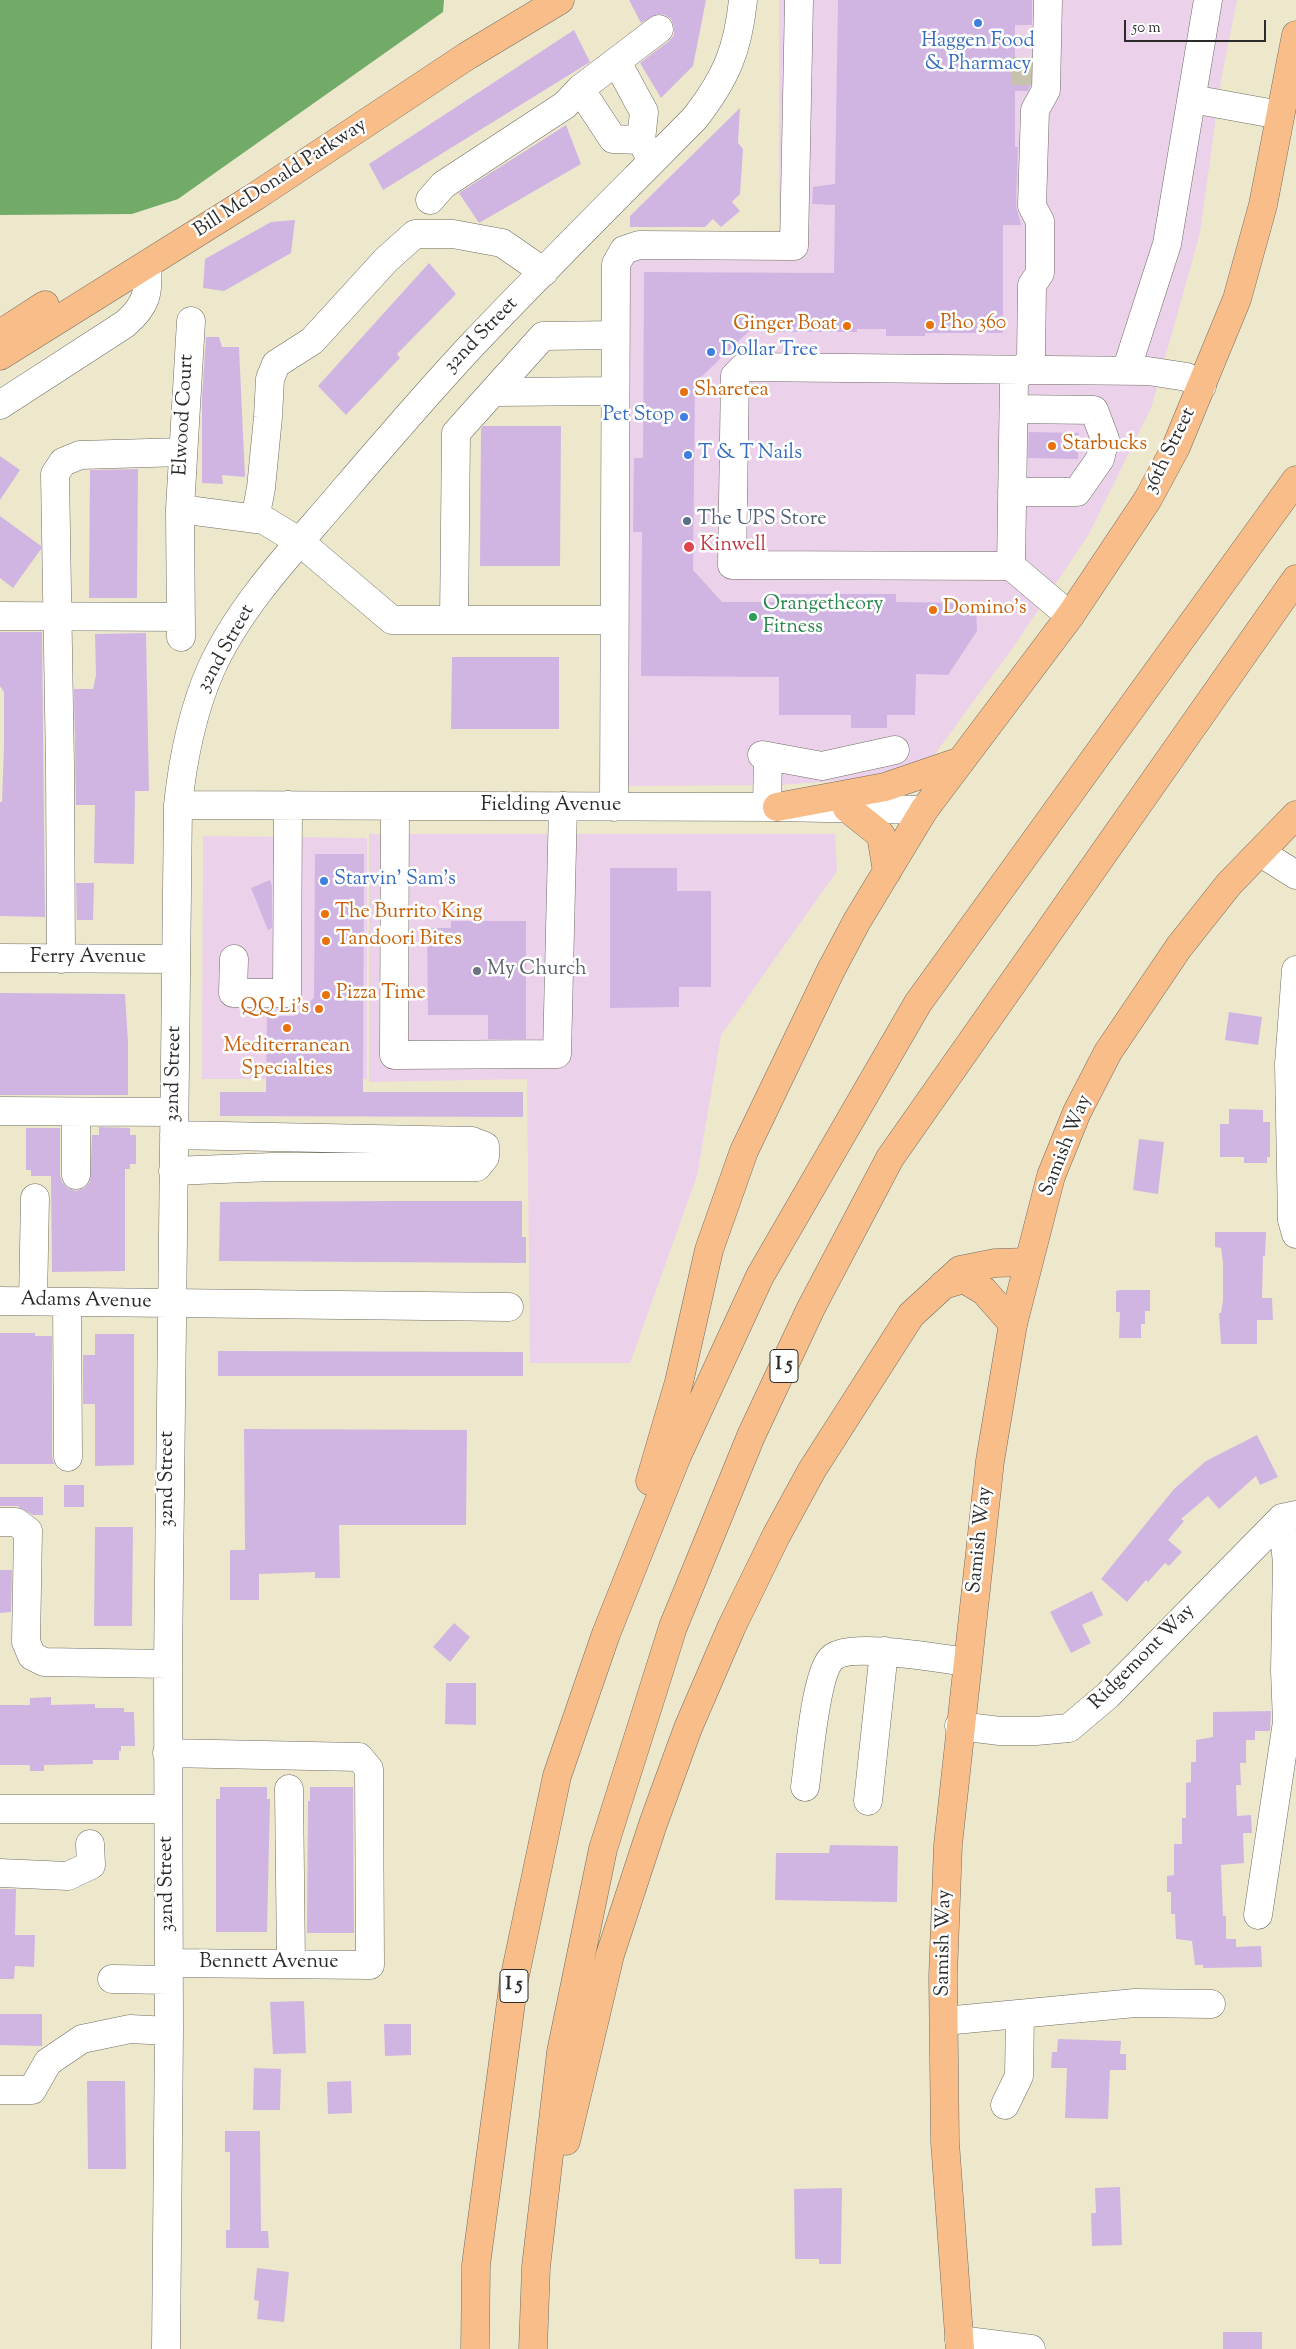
<!DOCTYPE html>
<style>
body{margin:0}
#map{position:relative;width:1296px;height:2349px;overflow:hidden;background:#ede8cc;font-family:"Sorts Mill Goudy",serif}
canvas{display:block}
.scale{position:absolute;left:1124px;top:20px;width:142px;height:22px;box-sizing:border-box;border:2px solid #2b2b2b;border-top:0;padding-left:6px;font-size:15px;line-height:18px;white-space:nowrap;color:#2b2b2b;-webkit-text-stroke:4px #fff;paint-order:stroke}
</style>
<div id="map">
<canvas width="1296" height="2349"></canvas>
<div class="scale">50 m</div>
</div>
<script>
const g = document.querySelector('canvas').getContext('2d');
g.lineJoin = 'round';
function paint(path, color) { g.fillStyle = color; g.fill(path, 'evenodd'); }
function stroke(path, color, width, dash) { g.strokeStyle = color; g.lineWidth = width; g.lineCap = dash ? 'butt' : 'round'; g.setLineDash(dash || []); g.stroke(path); }
function drawText(font, color, halo, rows, align = 'center') {
  g.font = font + ' "Sorts Mill Goudy",serif'; g.lineWidth = 5; g.setLineDash([]); g.textBaseline = 'middle'; g.strokeStyle = halo; g.fillStyle = color; for (const [text, x, y, turn = 0] of rows) {
    g.save(); g.translate(x, y); g.rotate((+turn || 0) * Math.PI / 180); g.textAlign = isNaN(turn) ? turn : align; if (halo) g.strokeText(text, 0, 0); g.fillText(text, 0, 0); g.restore();
  }
}
paint(new Path2D(`
 M779 0H1237L1221 80 1200 233 1151 408 1089 534 1014 646 932 758 872 778 780 785 625 786 626 250 779 249Z
 M369 834H835L837 871 721 1035 697 1176 630 1363H530L527 1079 369 1082Z
 M203 836 367 838V1079H202Z`), '#ecd1ea');
paint(new Path2D(`
 M0 0H444L443 12 178 199 132 214 0 215Z`), '#72aa67');
paint(new Path2D(`
 M629 0H706L693 66 661 98 640 63 669 41 674 35V27L671 19 665 15 658 14 641 23Z
 M838 0H1032V25H1015V57H1031L1030 86 1028 91H1015V147H1018L1016 206 1021 225H1003V333H925V336H886V329H857V332H748L695 383 693 570 722 602H780V594H896V602L976 603 977 631 948 675 916 674 915 715H887V728H851V715H779V677L641 676 642 532H633L634 458H643L644 272 834 273 835 205 812 204 813 187 835 184Z
 M574 30 590 62 383 190 369 164Z
 M740 108 738 143 743 149 740 194 732 202 740 211 721 227 713 219 705 227H630V216Z
 M566 125 581 164 479 223 459 193Z
 M295 220 291 253 224 291 203 288 205 259 271 222Z
 M429 263 456 294 397 354 400 358 346 415 318 386Z
 M206 337H219L222 347H239L245 477 222 475 223 484 202 483V398Z
 M483 426H561L560 566H480L481 429Z
 M1029 432 1079 433 1078 459 1028 458Z
 M0 456 20 470 0 500Z
 M138 469 137 598H89L90 470Z
 M0 516 41 546V549L13 588 0 578Z
 M0 632H42L45 917 0 916V802H2L4 746V692L0 686Z
 M146 633 149 791H135L134 864 94 863 95 805H76L74 689H93L96 675 95 634Z
 M452 657H559V729H451Z
 M315 854H364L363 1092H523V1117L220 1116V1092H266L267 1016H294L314 998Z
 M610 868H677V891H711V987H679V1007L610 1008Z
 M270 880 272 886V928L268 930 251 888Z
 M76 883H94L93 920H77Z
 M451 921H526V1039H488V1015H428L427 928H451Z
 M0 993 125 994 128 1042V1095H0Z
 M1229 1012 1262 1017 1258 1045 1225 1040Z
 M1229 1109 1263 1110V1122H1270V1157H1267V1163H1244V1157H1220V1124H1229Z
 M99 1127 130 1128V1135H136V1164H130V1169H125V1271L52 1272 51 1176H31V1170H26V1128H60V1175L62 1182 68 1188 76 1191 84 1188 90 1182 92 1135H99Z
 M1139 1139 1164 1142 1158 1194 1133 1190Z
 M392 1201H522V1237H526V1263L219 1261 220 1202Z
 M1215 1232H1266L1265 1256H1263L1262 1298H1272L1273 1320H1257V1344H1221L1219 1313H1221L1223 1300V1263L1221 1248 1215 1247Z
 M1120 1290H1150V1311H1145V1324H1141V1338H1119L1120 1312H1116V1291Z
 M0 1333H35V1336H52V1457L54 1464H0Z
 M95 1334H134V1465L95 1466V1404H83V1355H95Z
 M218 1351 523 1352V1376H218Z
 M244 1429 467 1430 466 1525H339L340 1578H315V1572L259 1574V1600H230V1550H245Z
 M1257 1435 1278 1477 1260 1485 1256 1476 1219 1509 1208 1496 1181 1519 1184 1521 1168 1540 1182 1552 1169 1566 1165 1563 1148 1582 1146 1580 1127 1602 1101 1579 1174 1489 1206 1461Z
 M64 1485H84V1507H64Z
 M0 1497H43V1515H33L17 1506H0Z
 M95 1527H133L132 1626H94Z
 M0 1570H12L11 1612 0 1613Z
 M1092 1591 1103 1615 1082 1625 1091 1643 1071 1653 1050 1612Z
 M454 1623 470 1637 450 1662 433 1647Z
 M446 1683H476V1725L445 1724Z
 M51 1697V1705L95 1704V1708H124V1712H134L135 1746H121V1751H119V1760H93V1764L44 1765V1771H30V1765H0V1705H30V1698Z
 M1271 1711 1270 1731H1255V1740H1246V1763H1240L1241 1785H1236L1237 1816 1251 1815 1252 1833H1243L1244 1863 1221 1865 1223 1916H1226V1939H1236V1947L1261 1946 1262 1967 1203 1968V1965H1195L1192 1941 1176 1939 1175 1914H1171V1892H1167V1876L1174 1875V1844H1182V1818H1186V1783L1191 1782V1762H1196V1740L1213 1737V1712Z
 M220 1787H267V1799H270L267 1932H216V1799H220Z
 M310 1787H353L354 1933H307L308 1801H310Z
 M830 1845 898 1846 897 1902 775 1900 776 1853H829Z
 M0 1889H16L15 1935H35L34 1967 15 1966 14 1979H0Z
 M304 2001 306 2053 273 2054 270 2002Z
 M0 2014H42V2046L0 2045Z
 M384 2024H411V2055L385 2056Z
 M1058 2039 1121 2041 1120 2054H1126V2070H1110L1108 2119 1065 2118 1067 2068H1051L1052 2052H1057Z
 M254 2068 281 2069 280 2110H253Z
 M87 2081H125L126 2169H88Z
 M351 2081 352 2113 328 2114 327 2082Z
 M225 2131H260L261 2231H268L269 2248H226V2230H230V2152H225Z
 M1120 2187 1122 2245 1092 2246 1091 2213H1096L1095 2188Z
 M842 2188 841 2264H819V2259H795L794 2189Z
 M257 2268 289 2272 284 2322 257 2319 259 2301 254 2300Z
 M1223 2332H1262V2349H1223Z`), '#d0b5e3');
stroke(new Path2D(`
 M1026 57V91`), '#c6c2ac', 28, [28, 14]);
const minor = new Path2D(`
 M617 62 644 112 641 140 652 161
 M580 89 613 139 641 140
 M1192 99 1280 115
 M430 200 443 185 565 105 580 89 659 29
 M1126 371 1167 244 1208 0
 M493 392 614 391
 M0 405 125 324C147 305 149 293 147 265
 M1012 492H1077L1100 459 1105 439 1094 410 1014 409
 M180 509 264 520 300 542 392 620H613
 M255 519 261 488 268 417 270 379 276 364 312 341 386 260 415 234H453L502 243 544 272
 M1011 566 1014 381 1031 359 1032 285 1040 273V221L1032 206 1035 110 1046 90 1048 0
 M0 616 181 617
 M1070 616 1011 566 732 565 735 376 744 367 1148 371 1187 377 1202 386
 M454 620 456 433 543 336 615 335
 M181 637 180 509 191 321
 M762 755 822 766 895 750
 M178 805 777 807 924 810
 M395 806 394 1055 557 1054 563 806
 M614 807 616 264 624 250 639 245 794 246 799 0
 M767 807 768 756
 M1261 853 1296 875
 M0 958 176 959
 M61 959 60 766 55 474 63 462 80 455 183 452
 M234 959 233 993H287L288 805
 M1296 970 1289 1064 1292 1220 1296 1234
 M0 1111 174 1112
 M173 1171 272 1167H477L485 1157V1146L472 1141 174 1135
 M76 1175V1112
 M0 1301 509 1307
 M33 1301 35 1198
 M67 1302 68 1457
 M0 1522H16L28 1531 26 1642 32 1656 44 1662 168 1664
 M959 1726 1000 1731H1036L1069 1728 1108 1695 1282 1518 1296 1515
 M167 1753 359 1757 369 1769 370 1965 169 1963
 M805 1787C809 1760 815 1677 831 1659 848 1641 941 1659 967 1662
 M289 1789 291 1964
 M868 1801 884 1651
 M0 1809H167
 M0 1873 68 1876 91 1865 90 1844
 M1258 1915 1287 1722 1285 1671 1287 1562 1282 1518
 M112 1979 168 1980
 M944 2021 1135 2003 1211 2004
 M0 2090H32L48 2062 82 2039 130 2029 169 2031
 M1005 2105 1019 2076 1020 2014
 M959 2340 1031 2349
 M166 2349 169 2031 168 1664 178 805C183 758 192 712 211 669 242 601 298 545 345 489 387 440 429 391 473 344 546 267 621 193 695 118 726 78 738 50 743 0`);
const major = new Path2D(`
 M0 334 45 305
 M0 356 256 196 467 56 560 0
 M777 807 885 787 961 761
 M924 810 1070 616 1148 499 1176 447 1237 299 1263 205 1296 35
 M960 2349 945 2142 943 1976 948 1845 990 1461 1013 1324 1051 1176 1077 1112 1108 1052 1179 947 1229 884 1296 815`);
const highway = new Path2D(`
 M847 808 881 835 887 872
 M943 1285 964 1279 984 1291 1013 1324
 M650 1481 679 1382 709 1250 744 1151 831 970 857 921 924 810
 M566 2141 610 1955 653 1824 688 1728 732 1626 776 1536 812 1470 911 1315 960 1270 995 1263 1028 1262
 M475 2349 476 2265 514 1980 557 1776 606 1634 677 1456 760 1276 918 1003 1296 480
 M533 2349 536 2267 561 2052 603 1849 673 1627 751 1436 811 1308 890 1158 1296 579`);
stroke(minor, '#6f6d63', 29);
stroke(major, '#6f6d63', 29);
stroke(highway, '#6f6d63', 29);
stroke(minor, '#fff', 28);
stroke(major, '#f9bd89', 28);
stroke(highway, '#f9bd89', 28);
for (const [x, y, r, color] of [
 [978,23,5,"#3f7fe0"],
 [930,325,5,"#e8710a"],
 [847,326,5,"#e8710a"],
 [711,352,5,"#3f7fe0"],
 [684,392,5,"#e8710a"],
 [684,417,5,"#3f7fe0"],
 [1052,446,5,"#e8710a"],
 [688,455,5,"#3f7fe0"],
 [687,521,5,"#5c6f8a"],
 [689,547,6,"#e0444e"],
 [933,610,5,"#e8710a"],
 [753,617,5,"#2e9e5b"],
 [324,881,5,"#3f7fe0"],
 [325,914,5,"#e8710a"],
 [326,941,5,"#e8710a"],
 [477,971,5,"#6b7280"],
 [326,995,5,"#e8710a"],
 [319,1009,5,"#e8710a"],
 [287,1028,5,"#e8710a"]
]) { const dot = new Path2D(); dot.arc(x, y, r, 0, 2 * Math.PI); g.fillStyle = color; g.fill(dot); stroke(dot, '#fff', 2); }
for (const [x, y, w] of [
 [784,1366,28],
 [514,1986,28]
]) { const box = new Path2D(); box.roundRect(x - w / 2, y - 16.5, w, 33, 4); g.fillStyle = '#fff'; g.fill(box); stroke(box, '#2b2b2b', 1); }
drawText('bold 19px', '#2b2b2b', null, [
 ["I 5",784,1366],
 ["I 5",514,1986]
]);
drawText('20px', '#366cbe', '#fff', [
 ["Haggen Food",978,43,"center"],
 ["& Pharmacy",978,66,"center"],
 ["Dollar Tree",721,352],
 ["Pet Stop",674,417,"right"],
 ["T & T Nails",698,455],
 ["Starvin' Sam's",334,881]
], 'left');
drawText('20px', '#2b2b2b', '#fff', [
 ["Bill McDonald Parkway",281,179,-33],
 ["32nd Street",482,336,-46],
 ["Elwood Court",185,415,-87],
 ["36th Street",1171,451,-64],
 ["32nd Street",227,649,-61],
 ["Fielding Avenue",551,807],
 ["Ferry Avenue",88,959],
 ["32nd Street",175,1074,-89],
 ["Samish Way",1067,1146,-68],
 ["Adams Avenue",86,1302,1],
 ["32nd Street",169,1479,-90],
 ["Samish Way",981,1540,-84],
 ["Ridgemont Way",1143,1658,-45],
 ["32nd Street",168,1884,-91],
 ["Samish Way",945,1943,-89],
 ["Bennett Avenue",269,1964]
]);
drawText('20px', '#c56008', '#fff', [
 ["Pho 360",940,325],
 ["Ginger Boat",837,326,"right"],
 ["Sharetea",694,392],
 ["Starbucks",1062,446],
 ["Domino's",943,610],
 ["The Burrito King",335,914],
 ["Tandoori Bites",336,941],
 ["Pizza Time",336,995],
 ["QQ Li's",309,1009,"right"],
 ["Mediterranean",287,1048,"center"],
 ["Specialties",287,1071,"center"]
], 'left');
drawText('20px', '#4e5e75', '#fff', [
 ["The UPS Store",697,521]
], 'left');
drawText('20px', '#be3a42', '#fff', [
 ["Kinwell",700,547]
], 'left');
drawText('20px', '#27864d', '#fff', [
 ["Orangetheory",763,606],
 ["Fitness",763,629]
], 'left');
drawText('20px', '#5b616d', '#fff', [
 ["My Church",487,971]
], 'left');
</script>
